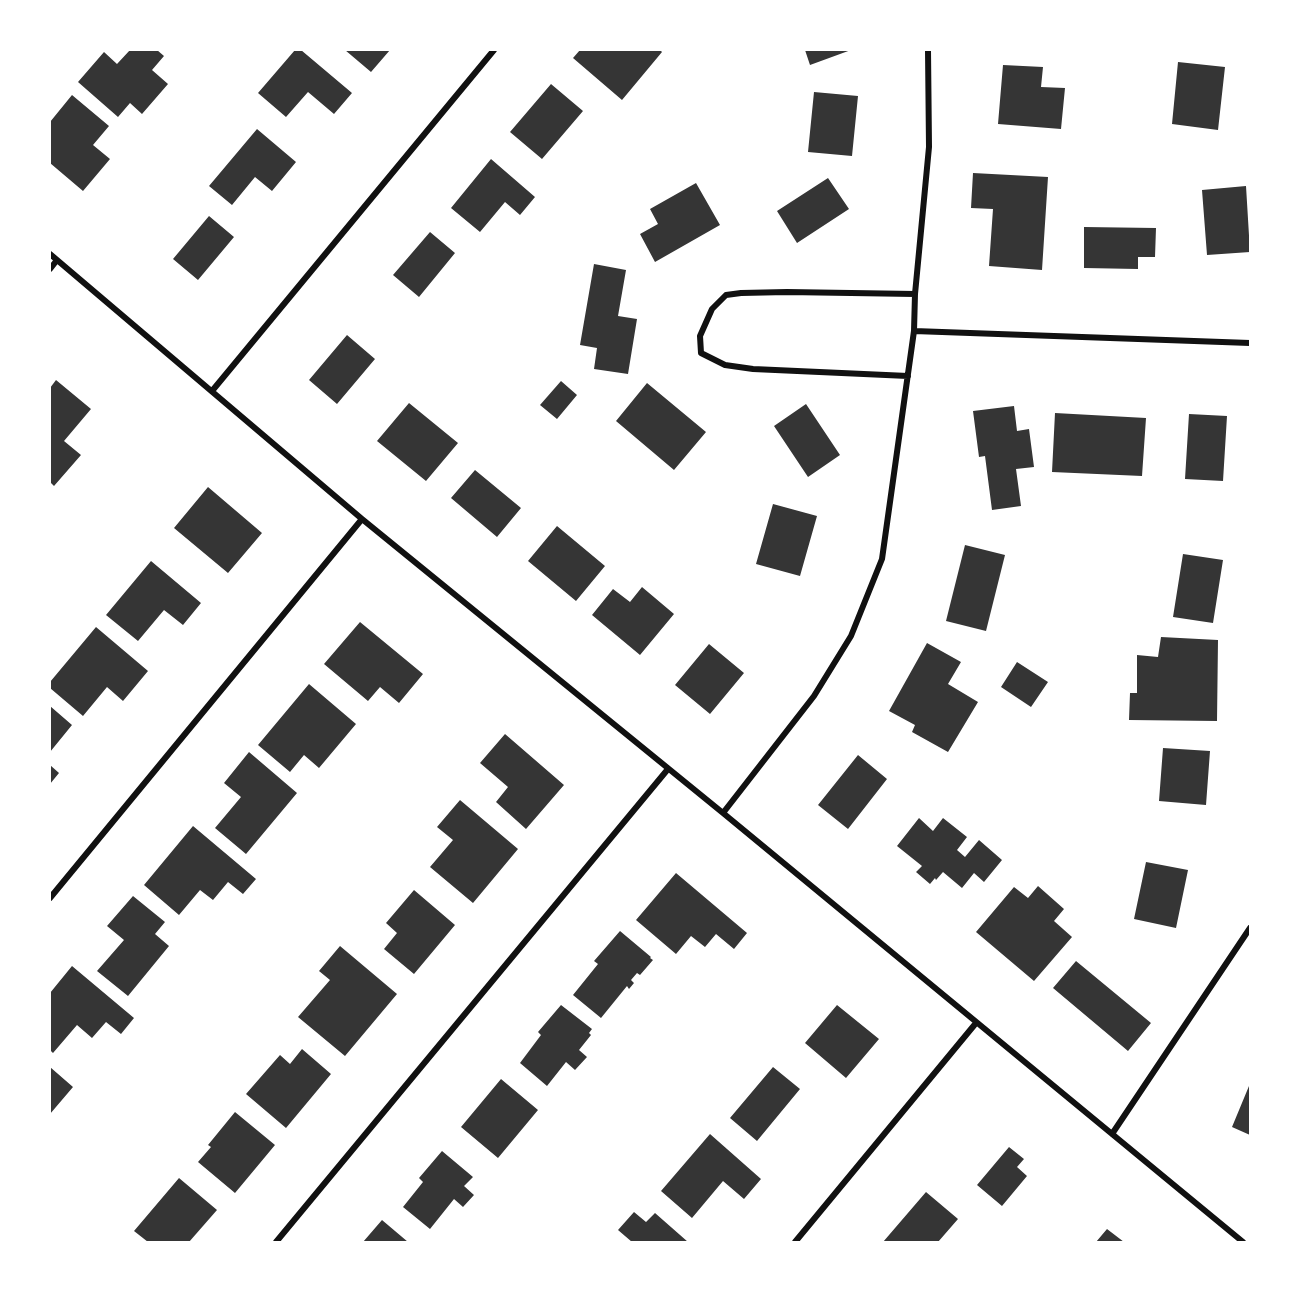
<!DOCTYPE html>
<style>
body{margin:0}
#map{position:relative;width:1300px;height:1292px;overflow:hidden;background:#fff;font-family:"DM Sans",sans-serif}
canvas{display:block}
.frame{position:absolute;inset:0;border:51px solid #fff;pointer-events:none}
</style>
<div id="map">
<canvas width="1300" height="1292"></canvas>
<div class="frame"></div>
</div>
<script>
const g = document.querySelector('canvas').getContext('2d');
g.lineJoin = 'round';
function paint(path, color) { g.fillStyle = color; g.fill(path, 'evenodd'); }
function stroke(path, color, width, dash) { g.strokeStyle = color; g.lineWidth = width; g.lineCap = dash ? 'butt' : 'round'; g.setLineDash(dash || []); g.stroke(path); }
paint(new Path2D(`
 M130 50H157L164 56 152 70 168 84 142 114 130 103 118 117 78 82 104 52 117 64Z
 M295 50H301L352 93 334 114 308 92 286 117 258 93Z
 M345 50H390L371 72Z
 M580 50H660L662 52 622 100 573 58Z
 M805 50H851L810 65Z
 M1178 62 1225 67 1218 130 1172 124Z
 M1003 65 1043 67 1041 87 1065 88 1061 129 998 124Z
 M551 84 583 111 542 159 510 132Z
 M814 92 858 96 852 156 808 152Z
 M72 95 109 126 93 145 110 159 83 191 50 163V122Z
 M257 129 296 162 272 191 255 177 232 205 209 186Z
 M491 159 535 197 520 215 505 202 480 232 451 208Z
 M973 173 1048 177 1042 270 989 266 993 209 971 208Z
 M828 178 849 209 797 243 777 211Z
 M696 183 720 225 655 262 640 234 658 224 650 209Z
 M1246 186 1250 252 1207 255 1202 190Z
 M209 216 234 237 198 280 173 259Z
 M1084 227 1156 228 1155 257H1138V269L1084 268Z
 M430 232 455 253 419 297 393 275Z
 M594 264 626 270 618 316 637 319 628 374 594 369 597 348 580 345Z
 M347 335 375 359 337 404 309 380Z
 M56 380 91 409 64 441 81 455 54 486 50 482V388Z
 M561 381 577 395 557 419 540 405Z
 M647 383 706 432 674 470 616 421Z
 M409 403 458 443 426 481 377 441Z
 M806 404 840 455 808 477 774 426Z
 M1014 406 1017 431 1029 429 1034 467 1016 469 1021 506 992 510 985 456 979 457 973 411Z
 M1055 413 1146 418 1142 476 1052 472Z
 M1189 414 1227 416 1223 481 1185 479Z
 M475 470 521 508 497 537 451 498Z
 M208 487 262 533 228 573 174 528Z
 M773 504 817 516 800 576 756 564Z
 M557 526 605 566 576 601 528 561Z
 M965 545 1005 555 986 631 946 621Z
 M1183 554 1223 560 1213 623 1173 617Z
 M151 561 201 603 183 625 164 610 138 641 106 615Z
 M642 587 674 614 640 655 592 615 613 589 630 602Z
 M360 622 423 674 399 703 380 687 368 701 324 664Z
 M96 627 148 671 123 701 107 687 83 716 50 688V682Z
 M1161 637 1218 640 1217 721 1129 720 1130 693H1137V655L1158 657Z
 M927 643 961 662 948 684 978 702 948 752 912 732 915 725 889 711Z
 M709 644 744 673 710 714 675 685Z
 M1017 662 1048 682 1031 707 1001 687Z
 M309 684 356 724 319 768 304 755 290 772 258 745Z
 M50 706 72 725 50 752Z
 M505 734 564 785 526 829 496 802 508 787 480 763Z
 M1163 748 1210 751 1206 805 1159 801Z
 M249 752 297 793 246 854 215 828 241 797 224 783Z
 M858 755 887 779 848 829 818 805Z
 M50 765 59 773 50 784Z
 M460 800 518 849 473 903 430 867 453 840 437 827Z
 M919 818 933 831 943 818 967 837 957 850 965 857 979 840 1002 860 984 882 974 873 962 888 943 872 936 880 935 878 930 884 916 872 922 866 897 846Z
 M193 826 256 879 243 894 228 882 213 900 200 890 179 915 144 885Z
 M1146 862 1188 870 1176 928 1134 919Z
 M676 873 747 933 734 949 716 934 705 947 691 936 676 954 636 920Z
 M1038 886 1064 909 1054 921 1072 937 1034 981 976 932 1014 887 1028 898Z
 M414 890 455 925 414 974 384 949 397 933 386 923Z
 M133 896 165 922 155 934 169 946 128 996 97 971 124 940 107 926Z
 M620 931 651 957 650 958 653 960 640 975 637 973 631 980 634 983 629 989 627 986 601 1018 573 995 598 964 594 961Z
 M340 946 397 994 345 1056 298 1017 330 980 319 971Z
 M1076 961 1151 1023 1128 1051 1053 988Z
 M72 966 134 1018 121 1034 106 1022 92 1038 77 1025 53 1053 50 1050V993Z
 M561 1005 592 1029 589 1033 591 1035 579 1050 587 1057 575 1070 566 1062 547 1086 520 1063 541 1035 538 1032Z
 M837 1005 879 1039 846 1078 805 1043Z
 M302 1049 331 1074 286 1128 246 1094 280 1055 290 1064Z
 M50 1067 73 1087 50 1114Z
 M773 1067 800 1089 757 1141 730 1118Z
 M501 1079 538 1110 498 1158 461 1127Z
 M1249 1086H1250V1135L1232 1127Z
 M235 1112 275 1145 235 1193 198 1162 211 1147 208 1145Z
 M710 1134 761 1179 744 1199 723 1181 692 1218 661 1191Z
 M1009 1147 1024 1159 1017 1167 1027 1176 1002 1206 977 1185Z
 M442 1151 473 1177 464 1186 474 1195 463 1207 454 1199 430 1229 403 1207 423 1182 419 1178Z
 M179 1178 217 1210 189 1242H148L134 1231Z
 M926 1192 958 1219 938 1242H883Z
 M634 1212 646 1222 655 1213 688 1242H632L618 1230Z
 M382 1220 408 1242H363Z
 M1107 1229 1124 1242H1096Z`), '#353535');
stroke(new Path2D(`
 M50 254 362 519 723 813 1243 1242
 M50 269 57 260
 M914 331 1250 343
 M908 376 753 369 725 365 701 353 700 336 712 309 726 295 741 293 787 292 915 294
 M212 391 494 50
 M723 813 814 696 851 636 882 559 914 331 915 294 929 147 928 50
 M50 898 362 519
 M1112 1134 1250 928
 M276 1242 668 769
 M795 1242 976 1023`), '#111', 6);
</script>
